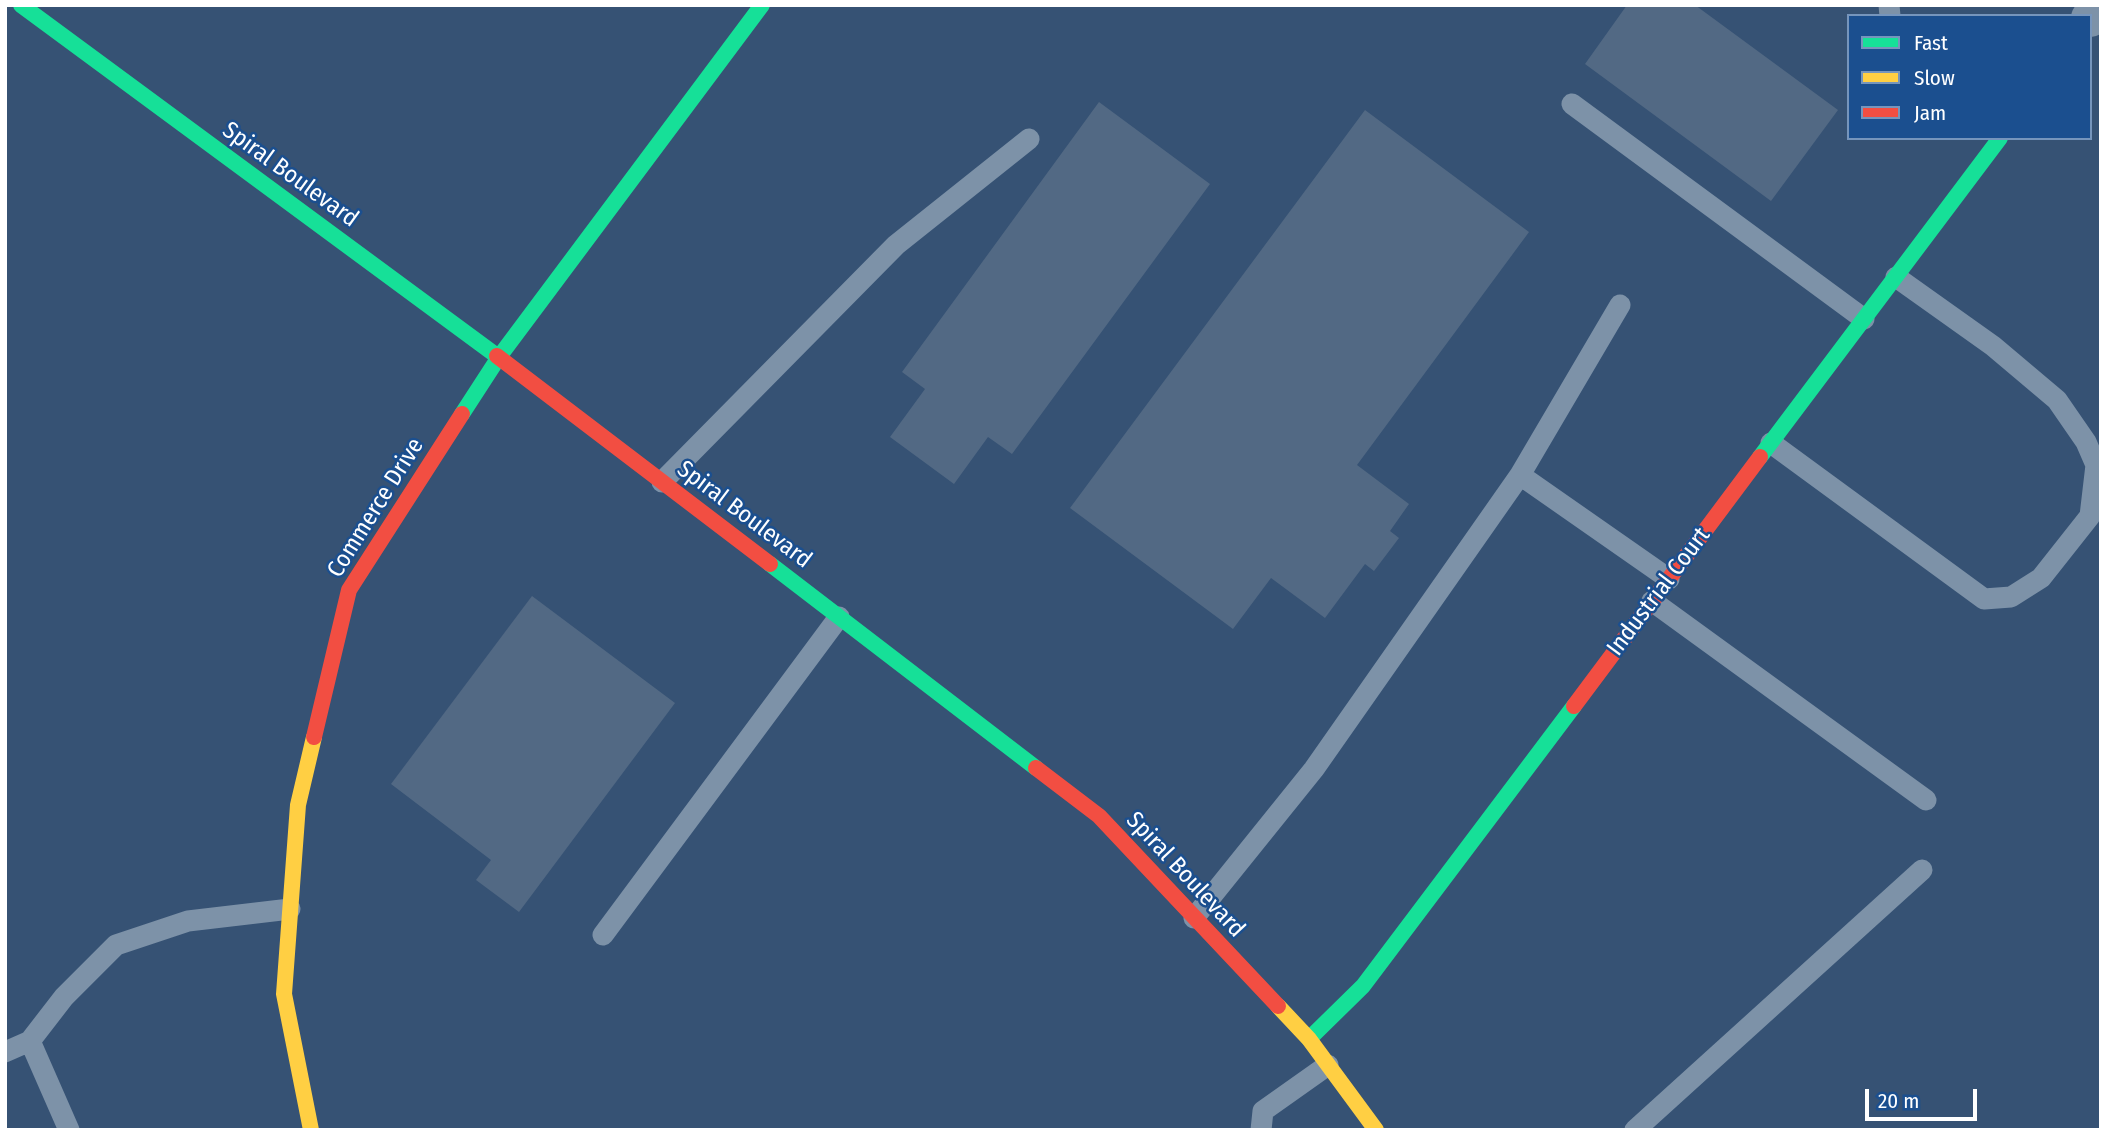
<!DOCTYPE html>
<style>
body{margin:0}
#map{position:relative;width:2106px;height:1135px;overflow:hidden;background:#365274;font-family:"Fira Sans Condensed",sans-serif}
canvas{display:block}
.frame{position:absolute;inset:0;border:7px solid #fff;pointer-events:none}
.legend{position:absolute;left:1847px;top:14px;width:245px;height:126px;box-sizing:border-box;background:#1b4f8f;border:2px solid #7695bc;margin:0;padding:9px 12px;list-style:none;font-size:21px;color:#fff}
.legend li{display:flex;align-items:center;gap:14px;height:35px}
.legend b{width:35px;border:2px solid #7695bc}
.scale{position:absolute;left:1865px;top:1089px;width:112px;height:32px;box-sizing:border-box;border:4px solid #fff;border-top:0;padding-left:9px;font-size:21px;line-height:24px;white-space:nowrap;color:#fff;-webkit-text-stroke:5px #1b4f8f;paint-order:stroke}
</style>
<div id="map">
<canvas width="2106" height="1135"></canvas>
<div class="frame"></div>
<ul class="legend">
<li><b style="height:9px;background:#16e098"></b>Fast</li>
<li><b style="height:9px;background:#ffcf43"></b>Slow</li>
<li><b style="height:9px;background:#f24e42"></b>Jam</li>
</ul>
<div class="scale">20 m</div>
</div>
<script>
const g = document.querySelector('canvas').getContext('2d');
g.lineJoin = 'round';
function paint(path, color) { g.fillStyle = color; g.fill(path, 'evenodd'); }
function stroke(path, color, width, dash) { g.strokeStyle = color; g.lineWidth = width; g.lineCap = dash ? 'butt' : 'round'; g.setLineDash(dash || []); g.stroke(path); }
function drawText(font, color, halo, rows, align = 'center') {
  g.font = font + ' "Fira Sans Condensed",sans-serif'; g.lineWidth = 5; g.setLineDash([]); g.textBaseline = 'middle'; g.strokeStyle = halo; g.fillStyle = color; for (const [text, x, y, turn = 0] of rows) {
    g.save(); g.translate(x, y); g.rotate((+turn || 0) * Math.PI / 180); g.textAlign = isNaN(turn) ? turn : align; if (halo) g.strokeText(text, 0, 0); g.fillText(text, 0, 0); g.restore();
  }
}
paint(new Path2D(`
 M1627 5H1695L1838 110 1771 201 1585 64Z
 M1099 102 1210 184 1012 454 988 437 954 484 890 437 925 389 902 372Z
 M1365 110 1529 232 1357 465 1409 504 1390 531 1399 538 1374 571 1365 564 1325 618 1271 578 1233 629 1070 508Z
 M532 596 675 703 519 912 476 880 491 860 391 784Z`), '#526984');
stroke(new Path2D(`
 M1889 5 1890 16
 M1572 104 1864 319
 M1771 443 1984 599 2011 597 2041 578 2090 516 2096 465 2086 442 2057 400 1993 346 1896 277
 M1520 475 1669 579
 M662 482 896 245 1029 139
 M1652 601 1926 800
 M1194 918 1314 769 1520 475 1620 305
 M603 935 839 617
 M30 1041 69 1130
 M5 1052 30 1041 64 997 116 945 188 921 290 909
 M1261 1130 1263 1111 1328 1065
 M1635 1130 1922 870`), '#7d92a8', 21);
stroke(new Path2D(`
 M2090 18 2100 5`), '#7d92a8', 38);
stroke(new Path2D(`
 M21 5 497 356
 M462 414 499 357 762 5
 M1760 457 2000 138
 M770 564 1036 768
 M1309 1039 1363 986 1574 706`), '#16e098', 16);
stroke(new Path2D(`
 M1278 1006 1309 1039 1376 1130
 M311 1130 284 994 298 805 314 737`), '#ffcf43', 16);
stroke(new Path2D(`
 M497 356 770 564
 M1574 706 1760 457
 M314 737 349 590 462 414
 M1036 768 1099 816 1278 1006`), '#f24e42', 16);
drawText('24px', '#fff', '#1b4f8f', [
 ["Spiral Boulevard",290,175,36],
 ["Commerce Drive",376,508,-58],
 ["Spiral Boulevard",744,515,37],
 ["Industrial Court",1659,592,-53],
 ["Spiral Boulevard",1185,875,47]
]);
</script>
